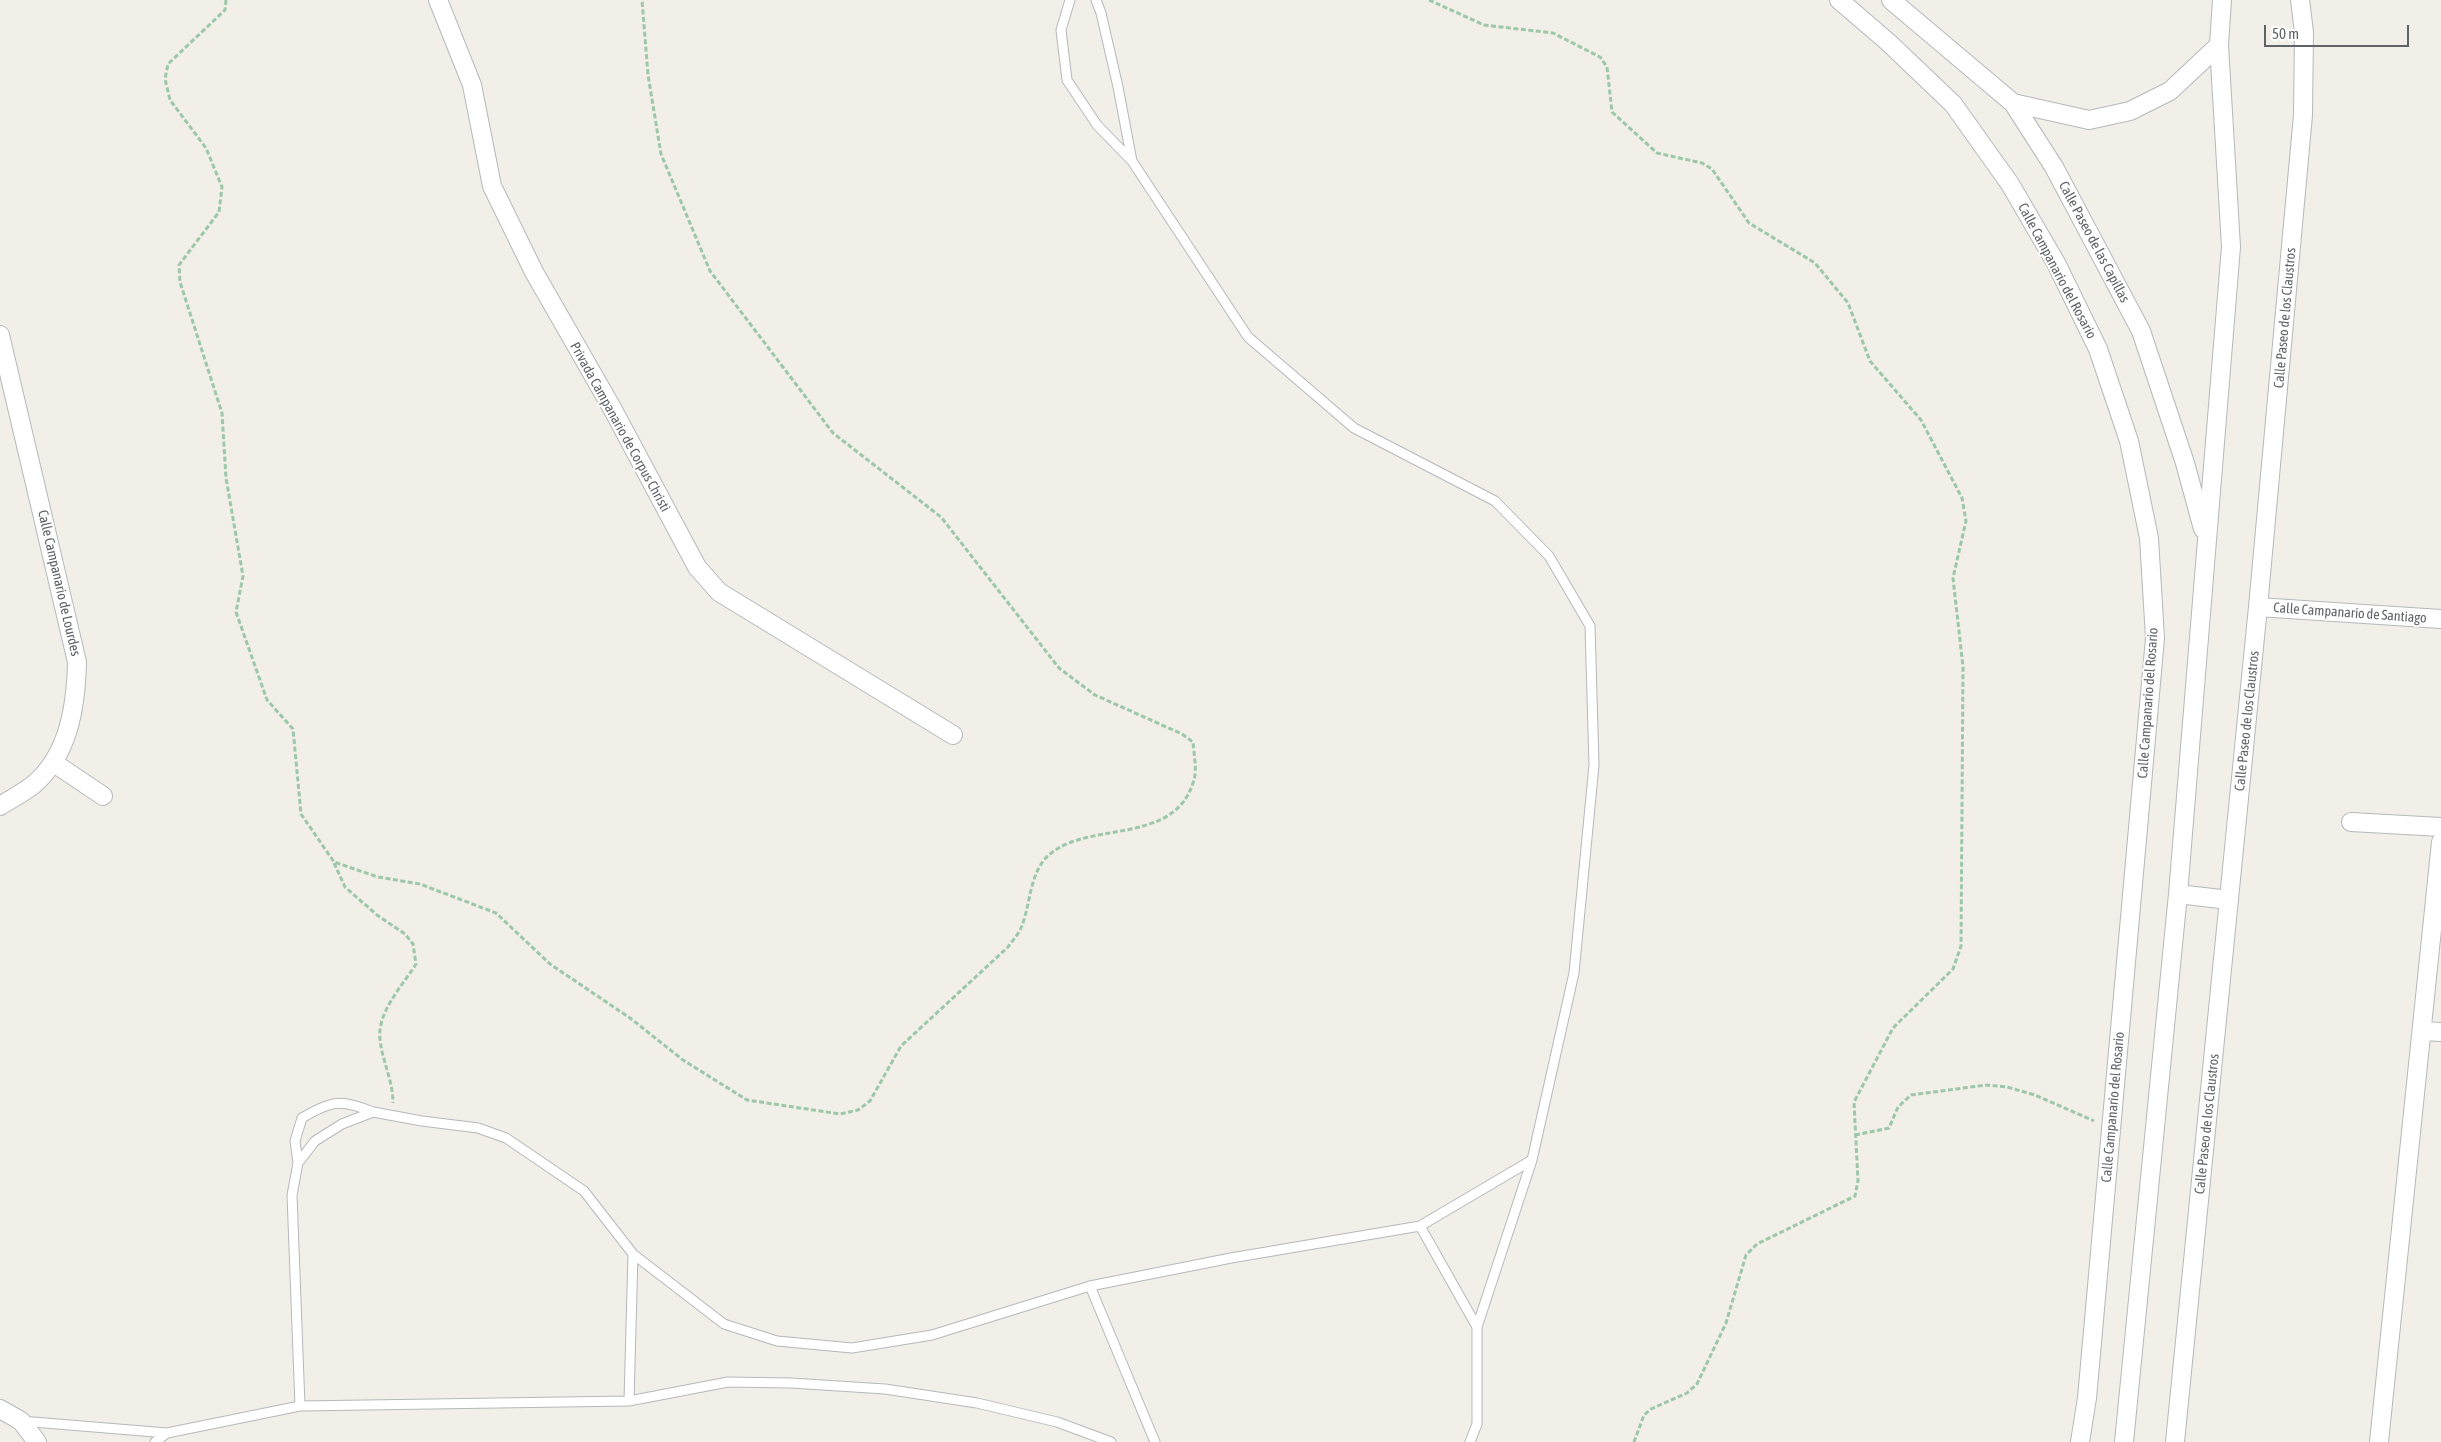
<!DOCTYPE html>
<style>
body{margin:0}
#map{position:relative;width:2441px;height:1442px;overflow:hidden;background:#f1efe8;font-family:"Asap Condensed",sans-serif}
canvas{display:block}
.scale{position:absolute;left:2264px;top:25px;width:145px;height:22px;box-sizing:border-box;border:2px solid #5f6368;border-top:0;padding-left:6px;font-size:15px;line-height:18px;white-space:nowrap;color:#5f6368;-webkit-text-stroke:4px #fff;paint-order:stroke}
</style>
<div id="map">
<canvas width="2441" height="1442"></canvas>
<div class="scale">50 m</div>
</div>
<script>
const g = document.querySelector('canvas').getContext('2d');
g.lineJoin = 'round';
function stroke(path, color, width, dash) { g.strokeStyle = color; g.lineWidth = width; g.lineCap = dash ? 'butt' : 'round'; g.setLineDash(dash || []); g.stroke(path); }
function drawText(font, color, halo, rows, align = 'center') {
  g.font = font + ' "Asap Condensed",sans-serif'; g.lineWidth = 4; g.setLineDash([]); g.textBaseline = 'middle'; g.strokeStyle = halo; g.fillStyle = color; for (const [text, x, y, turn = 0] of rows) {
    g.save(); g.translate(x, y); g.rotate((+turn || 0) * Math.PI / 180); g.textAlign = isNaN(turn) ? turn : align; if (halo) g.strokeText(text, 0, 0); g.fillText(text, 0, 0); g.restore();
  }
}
const lane = new Path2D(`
 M1070 0 1061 30 1067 80 1097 125 1131 160
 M1096 0 1101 13 1118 87 1132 161 1248 337 1354 428 1495 501 1549 556 1590 626 1594 765 1574 973 1532 1160 1477 1327V1424L1470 1442
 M298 1163 295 1141 302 1118C332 1100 341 1099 373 1112
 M1420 1226 1477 1327
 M1090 1286 1155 1442
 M629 1401 633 1254
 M300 1406 292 1195 298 1163 315 1141 342 1124 373 1112 422 1121 478 1128 506 1138 584 1191 633 1254 724 1324 777 1341 852 1348 932 1335 1090 1286 1231 1258 1420 1226 1532 1160
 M21 1421 167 1433 300 1406 629 1401 728 1382 791 1383 885 1389 977 1403 1057 1422 1111 1442
 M155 1442 167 1433`);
const street = new Path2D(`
 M438 0 472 85 492 186 534 272 612 408 697 567 719 592 953 735
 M1839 0 1888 42 1953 104 2010 184 2056 263 2098 349 2129 441 2149 538 2155 638 2087 1398 2080 1442
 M1891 0 2013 103 2054 167 2141 331 2185 463 2203 529
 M2013 103 2089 120 2130 111 2170 91 2219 45
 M0 335 77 662C76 706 69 755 33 785 23 793 11 799 0 806
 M2258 607 2441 619
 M54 763 103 796
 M2351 822 2441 827
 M2178 894 2229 900
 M2422 1031 2441 1032
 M0 1409 21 1421 37 1442
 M2124 1442 2178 894 2231 247 2219 45 2222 0
 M2175 1442 2258 607 2303 115 2304 32 2300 0
 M2379 1442 2441 842`);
stroke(lane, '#b5b8bc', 11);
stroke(street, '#b5b8bc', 20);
stroke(new Path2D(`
 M226 0 225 10 168 64 165 79 170 100 206 148 222 187 219 212 179 265 180 282 222 413 226 478 243 576 236 612 267 700 293 729 301 814 334 862 378 877 420 884 496 913 550 964 630 1018 683 1060 747 1100 840 1114 858 1110 870 1101 901 1046 1008 947C1012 941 1018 935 1021 928 1030 907 1029 879 1044 860 1081 817 1174 850 1194 780 1197 770 1194 754 1193 742L1182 734 1095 695 1059 668 941 517 833 433 710 271 661 154 648 75 642 0
 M1429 0 1484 25 1553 33 1600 57 1607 67 1612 112 1657 153 1702 163 1712 169 1749 223 1815 263 1848 303 1870 361 1921 420 1962 498 1966 521 1953 578 1963 667 1961 946 1953 969 1893 1028 1854 1102 1858 1181 1855 1196 1757 1244 1746 1255 1726 1323 1697 1384 1687 1393 1651 1409 1644 1415 1634 1442
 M334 863 345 887 377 915 405 934 413 944 416 964C403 985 377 1012 380 1039 382 1061 393 1080 393 1103
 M1855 1135 1889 1128 1898 1107 1911 1095 1986 1085 2007 1087 2035 1095 2094 1121`), '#9cc7a9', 3, [5, 2.5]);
stroke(lane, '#fff', 9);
stroke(street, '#fff', 18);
drawText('14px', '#5f6368', '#fff', [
 ["Calle Paseo de las Capillas",2094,242,62],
 ["Calle Campanario del Rosario",2057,271,62],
 ["Calle Paseo de los Claustros",2285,318,-85],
 ["Privada Campanario de Corpus Christi",620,427,61],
 ["Calle Campanario de Lourdes",59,583,77],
 ["Calle Campanario de Santiago",2350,613,4],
 ["Calle Campanario del Rosario",2148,703,-86],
 ["Calle Paseo de los Claustros",2247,721,-84],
 ["Calle Campanario del Rosario",2113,1107,-85],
 ["Calle Paseo de los Claustros",2207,1124,-84]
]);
</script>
